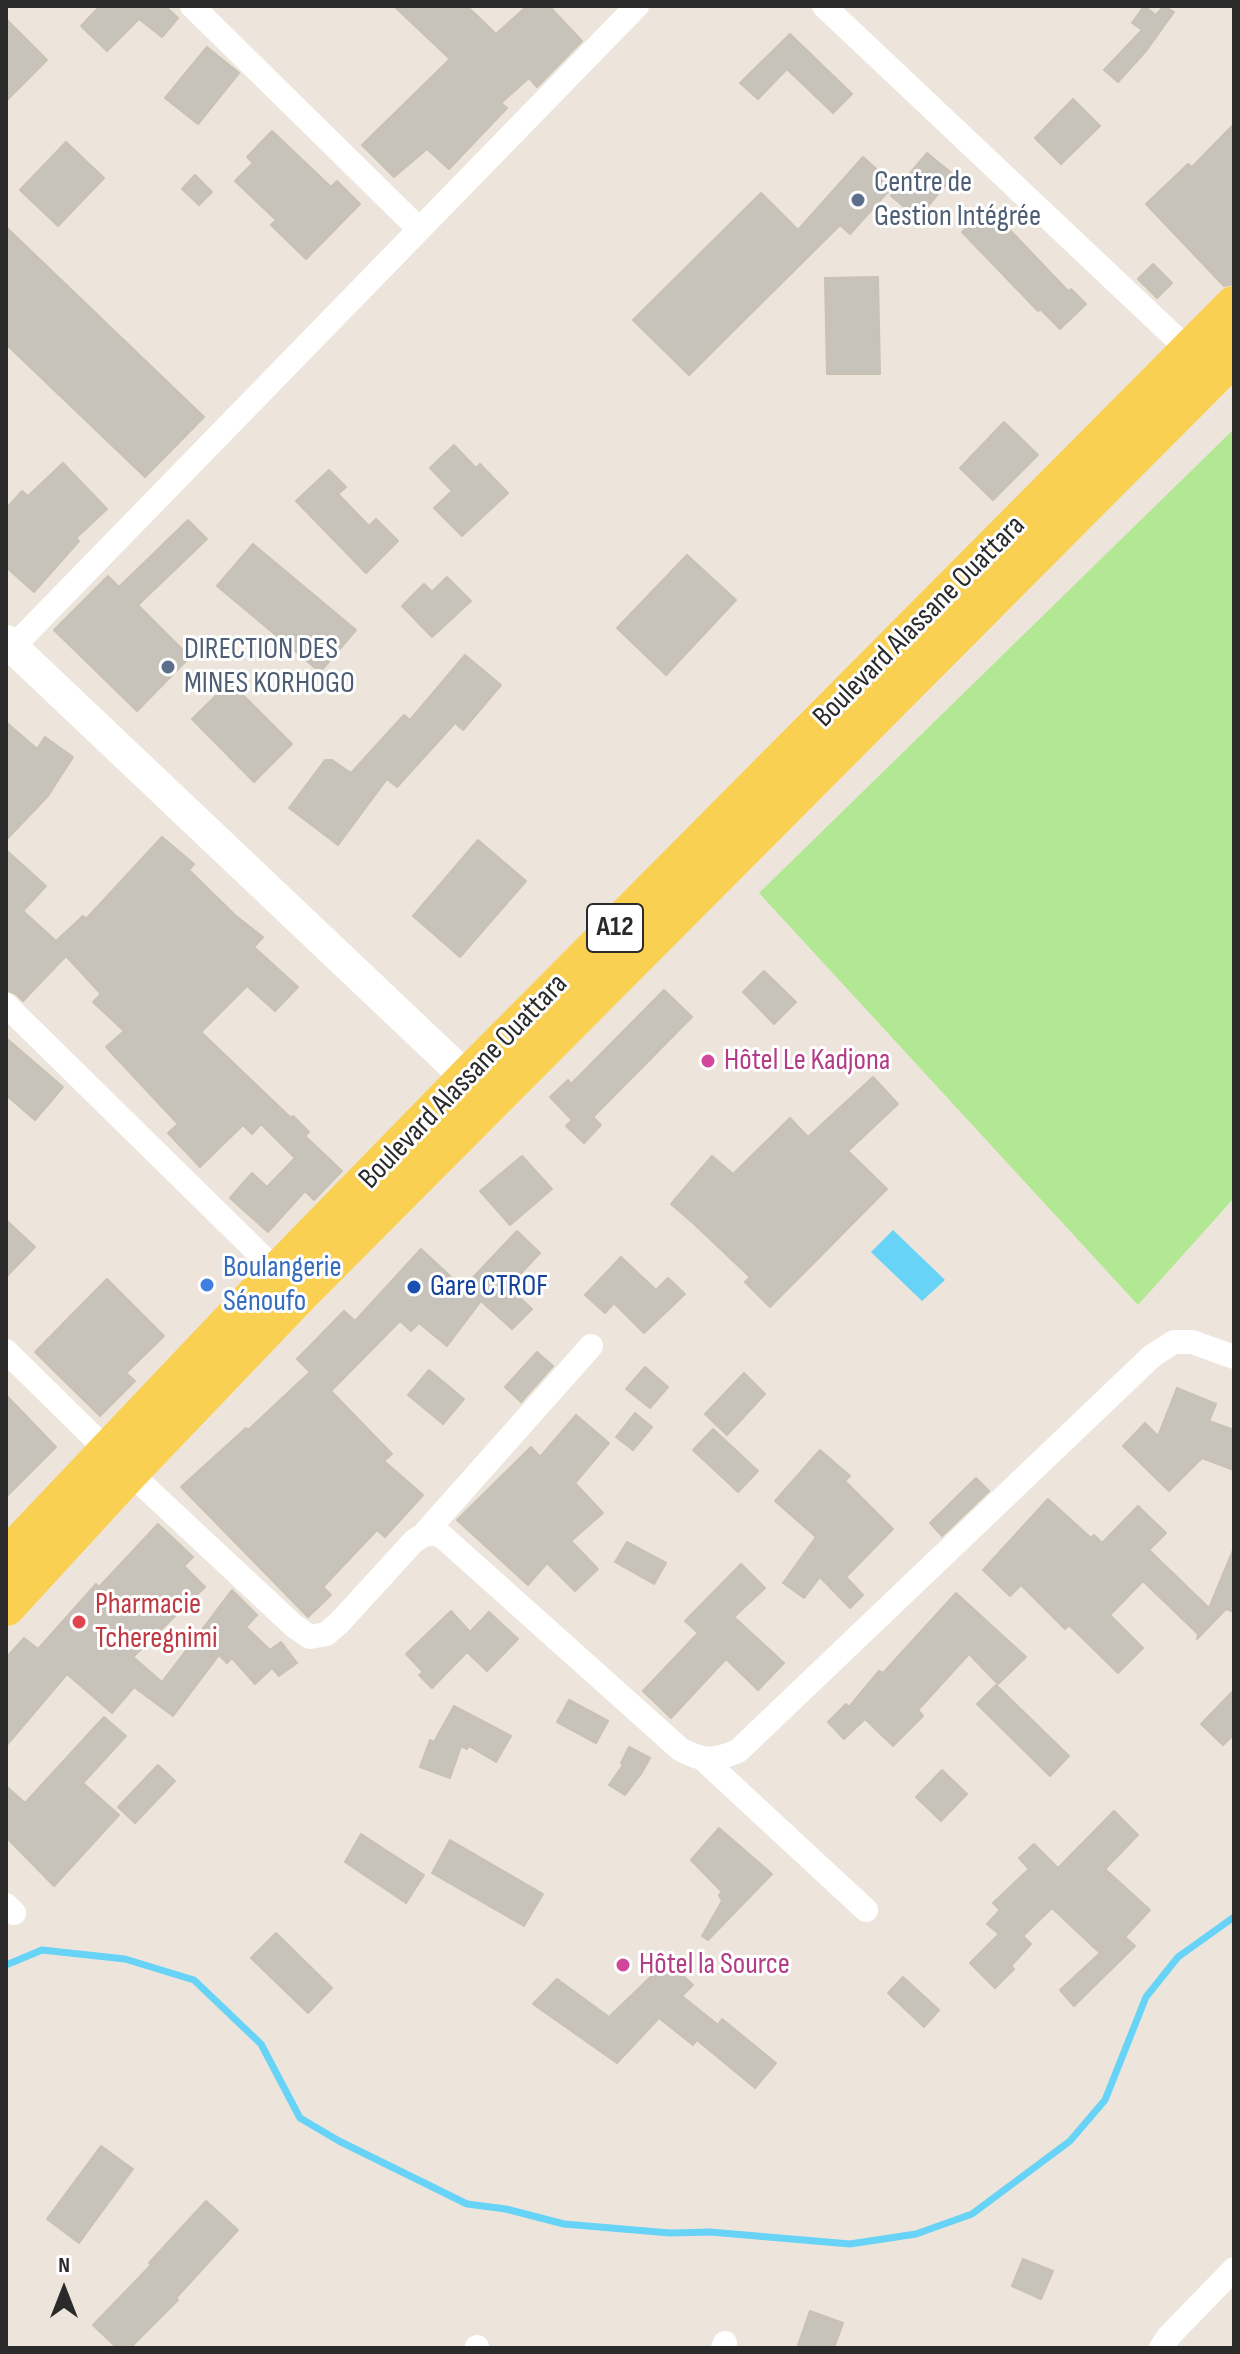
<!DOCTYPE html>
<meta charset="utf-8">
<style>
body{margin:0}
#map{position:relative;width:1240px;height:2354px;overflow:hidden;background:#ede5db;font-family:"Sofia Sans Condensed",sans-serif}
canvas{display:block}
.frame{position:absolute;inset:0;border:8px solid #2a2a2a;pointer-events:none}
.north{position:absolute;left:24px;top:2250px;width:80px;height:80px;-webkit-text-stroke:6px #fff;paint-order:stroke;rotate:0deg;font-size:22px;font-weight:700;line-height:32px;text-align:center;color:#2a2a2a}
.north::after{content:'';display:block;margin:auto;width:28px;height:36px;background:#2a2a2a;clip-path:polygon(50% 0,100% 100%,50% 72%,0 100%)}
</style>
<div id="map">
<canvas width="1240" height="2354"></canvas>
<div class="frame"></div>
<div class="north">N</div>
</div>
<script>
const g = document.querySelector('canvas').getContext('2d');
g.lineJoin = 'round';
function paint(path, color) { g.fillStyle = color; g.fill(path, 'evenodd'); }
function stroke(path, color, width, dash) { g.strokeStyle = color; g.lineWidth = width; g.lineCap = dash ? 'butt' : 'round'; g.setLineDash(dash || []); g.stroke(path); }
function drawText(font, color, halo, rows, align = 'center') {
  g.font = font + ' "Sofia Sans Condensed",sans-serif'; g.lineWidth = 6; g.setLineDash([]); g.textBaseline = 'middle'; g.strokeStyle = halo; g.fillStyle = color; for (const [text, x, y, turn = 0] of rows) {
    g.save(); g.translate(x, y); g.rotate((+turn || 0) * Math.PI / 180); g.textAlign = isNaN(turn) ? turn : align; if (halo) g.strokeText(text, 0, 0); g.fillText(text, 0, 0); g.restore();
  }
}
paint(new Path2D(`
 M1234 429V1198L1138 1305 759 893Z`), '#b2e893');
paint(new Path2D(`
 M893 1230 945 1280 922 1301 871 1252Z`), '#66d3f7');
stroke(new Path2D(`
 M6 1965 42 1950 125 1959 194 1980 261 2044 300 2118 339 2141 467 2204 506 2209 564 2224 670 2233 710 2232 850 2244 916 2234 972 2214 1070 2141 1105 2100 1146 1997 1178 1957 1234 1917`), '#66d3f7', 7);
const building = new Path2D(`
 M100 6H165L178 18 162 37 139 19 107 51 81 26Z
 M394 6H467L496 34 527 6H549L582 41 537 87 529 78 501 103 507 108 449 169 427 149 394 177 362 145 450 59Z
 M1144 6 1156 15 1164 6 1174 12 1146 51 1118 82 1104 70 1142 30 1132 23Z
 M6 19 47 60 6 101Z
 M790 34 852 94 833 113 787 69 758 99 740 83Z
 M207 47 239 73 198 124 165 98Z
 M1073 99 1100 126 1061 164 1035 138Z
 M1234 124V284L1224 286 1146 204 1188 164 1192 167Z
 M272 131 331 187 337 181 360 204 306 259 271 225 276 220 235 181 253 163 247 157Z
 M66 142 104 178 58 226 20 190Z
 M927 153 954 175 918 218 891 196Z
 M863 157 894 185 850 234 840 225 689 375 633 320 761 193 798 230Z
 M195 175 212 192 199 205 182 189Z
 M988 207 1068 291 1071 289 1086 304 1060 329 1040 309 1038 311 962 232Z
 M6 227 204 417 145 477 6 344Z
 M1153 264 1172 283 1157 298 1138 279Z
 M878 277 880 374H827L825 278Z
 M1004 422 1038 455 993 500 960 468Z
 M454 445 476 468 480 464 508 493 462 536 434 508 452 491 430 468Z
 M63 463 107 509 76 538 79 541 34 592 6 567V509L22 491 28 496Z
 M329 470 346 487 338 494 369 526 376 519 398 541 366 573 296 501Z
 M188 520 207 539 138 605 190 657 137 711 54 630 108 576 119 587Z
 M253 544 356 630 320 672 217 586Z
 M687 555 736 600 666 675 617 628Z
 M447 577 471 601 432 637 402 606 424 584 432 592Z
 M465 655 501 685 463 730 455 723 397 787 387 779 338 845 289 808 325 760H332L351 773 404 715 410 720Z
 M230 682 292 744 254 782 192 719Z
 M6 722 37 749 45 737 73 757 48 796 6 840Z
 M162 837 194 864 189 870 236 916 263 937 254 947 298 987 275 1011 247 986 201 1032 291 1118 293 1116 309 1132 305 1136 342 1171 314 1200 305 1191 268 1232 230 1198 252 1173 267 1187 295 1158 261 1124 252 1134 243 1125 200 1167 168 1133 178 1124 106 1047 124 1031 93 1002 101 994 66 956 23 1001 16 994 6 990V850L46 886 23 911 56 941 83 916 86 919Z
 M478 840 526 881 460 957 413 916Z
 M764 971 796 1002 774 1024 743 992Z
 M664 990 692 1017 593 1117 601 1125 584 1143 566 1126 572 1120 550 1097 568 1080 571 1084Z
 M6 1038 63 1087 35 1120 6 1095Z
 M873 1077 898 1104 848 1151 887 1189 770 1307 745 1282 750 1277 693 1223 671 1204 712 1156 733 1174 790 1118 808 1137Z
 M522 1156 552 1189 510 1225 480 1191Z
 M6 1220 35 1247 6 1277Z
 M517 1231 540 1253 508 1287 532 1309 512 1329 481 1301 447 1346 419 1323 411 1331 400 1321 331 1391 392 1454 384 1461 423 1495 385 1537 377 1530 323 1587 331 1595 308 1617 181 1487 246 1428 248 1430 310 1372 297 1359 344 1311 355 1321 421 1249 463 1288Z
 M621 1257 656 1290 668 1278 685 1294 644 1333 614 1303 605 1313 585 1295Z
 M107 1279 164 1336 126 1373 135 1381 100 1416 35 1352Z
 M537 1352 553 1366 521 1402 505 1387Z
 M645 1367 668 1387 650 1408 626 1389Z
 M429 1370 464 1399 443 1424 408 1395Z
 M744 1373 765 1394 727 1435 705 1414Z
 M1177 1388 1216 1404 1209 1421 1234 1430V1470L1202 1458 1169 1491 1123 1446 1145 1423 1158 1436Z
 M6 1395 56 1447 6 1497Z
 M635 1413 652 1427 633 1450 616 1437Z
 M576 1415 609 1443 575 1483 603 1513 571 1541 598 1569 575 1591 547 1563 528 1585 457 1520 531 1447 540 1457Z
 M713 1429 758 1471 738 1492 693 1450Z
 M820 1450 850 1476 845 1481 893 1529 846 1577 863 1595 850 1608 820 1577 804 1598 783 1583 816 1537 775 1501Z
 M976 1478 989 1491 942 1536 930 1523Z
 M1048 1499 1091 1538 1094 1535 1102 1543 1138 1506 1166 1533 1149 1550 1209 1608 1234 1548V1612L1226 1609 1197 1639 1198 1634 1143 1581 1110 1615 1143 1648 1118 1673 1069 1625 1065 1629 1021 1585 1010 1596 983 1570Z
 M158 1524 193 1557 184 1566 205 1587 133 1657 162 1682 232 1590 257 1615 246 1627 270 1650 281 1642 297 1663 279 1676 272 1668 255 1684 232 1658 227 1663 219 1655 173 1716 134 1687 112 1713 67 1674 6 1746V1658L24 1638 38 1649 96 1584 99 1587Z
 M627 1542 666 1563 654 1584 615 1562Z
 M741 1564 765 1588 734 1617 784 1663 758 1690 726 1659 671 1718 643 1691 698 1633 685 1621Z
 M956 1593 1026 1657 998 1684 969 1654 918 1710 923 1716 893 1746 865 1719 844 1739 828 1722 846 1704 849 1707 879 1671 883 1673Z
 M451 1611 470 1632 489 1612 518 1639 487 1671 467 1652 432 1688 419 1675 423 1672 406 1654Z
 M996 1685 1069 1756 1050 1776 977 1704Z
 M1234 1690V1734L1223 1745 1201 1724Z
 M569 1700 608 1721 596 1743 557 1722Z
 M454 1706 511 1736 496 1762 469 1746 467 1749 461 1746 450 1778 420 1767 430 1740 434 1742Z
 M104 1717 126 1736 83 1783 119 1815 54 1886 6 1837V1786L25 1803Z
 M629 1747 650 1758 641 1774 625 1795 609 1785 623 1765 621 1763Z
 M158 1765 175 1781 135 1823 118 1807Z
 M942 1770 967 1794 941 1821 916 1797Z
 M1114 1811 1138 1835 1105 1869 1150 1910 1125 1937 1135 1946 1074 2006 1060 1990 1100 1953 1052 1908 1023 1936 1031 1944 1011 1966 1014 1969 995 1988 970 1963 999 1934 987 1924 1000 1910 993 1903 1029 1869 1019 1858 1034 1844 1058 1868Z
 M719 1828 772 1874 708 1940 702 1936 722 1901 719 1895 722 1892 691 1860Z
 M361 1834 424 1875 406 1903 345 1862Z
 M450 1840 543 1894 524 1926 432 1873Z
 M276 1933 332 1988 308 2013 251 1958Z
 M667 1961 693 1985 682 1996 718 2025 722 2019 776 2063 755 2088 697 2040 693 2045 659 2018 617 2063 533 2004 557 1979 609 2017Z
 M903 1977 939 2010 924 2027 888 1993Z
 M101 2146 133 2169 79 2243 47 2219Z
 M206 2201 238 2230 176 2298 178 2300 130 2348H117L93 2325 151 2265 149 2263Z
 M1023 2259 1053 2271 1041 2299 1012 2286Z
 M810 2311 843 2323 834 2348H797Z`);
paint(building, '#c8c3ba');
stroke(building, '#c9c1b4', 2);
stroke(new Path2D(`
 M192 6 419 229
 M824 6 1198 359
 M6 654 637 6
 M6 1005 287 1281
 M6 1351 129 1472 294 1626 310 1637 326 1634 339 1623 414 1541C424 1534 430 1532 442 1536L680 1749C703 1762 714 1761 738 1751L1152 1356 1174 1342H1192L1234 1357
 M424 1534 591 1346
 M703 1759 866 1910
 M6 1905 14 1913
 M477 2348V2347
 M723 2348 725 2343
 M1161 2348 1169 2336 1234 2269`), '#fff', 24);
stroke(new Path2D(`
 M6 641 484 1094`), '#fff', 32);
stroke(new Path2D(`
 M6 1559 278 1272 467 1078 1234 306
 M6 1606 129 1472 300 1293 1234 355`), '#fad053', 40);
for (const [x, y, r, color] of [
 [858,200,8,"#5c6f8a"],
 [168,667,8,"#5c6f8a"],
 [708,1061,8,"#d1479c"],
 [207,1285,8,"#3f7fe0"],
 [414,1287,8,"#1a4fb4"],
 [79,1622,8,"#e0444e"],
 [623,1965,8,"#d1479c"]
]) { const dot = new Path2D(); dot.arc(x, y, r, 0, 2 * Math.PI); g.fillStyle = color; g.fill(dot); stroke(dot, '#fff', 3); }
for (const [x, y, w] of [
 [615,928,56]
]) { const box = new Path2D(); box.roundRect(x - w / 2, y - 24, w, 48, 6); g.fillStyle = '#fff'; g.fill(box); stroke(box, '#2a2a2a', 2); }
drawText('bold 28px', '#2a2a2a', null, [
 ["A12",615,928]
]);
drawText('30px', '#4e5e75', '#fff', [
 ["Centre de",874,183],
 ["Gestion Intégrée",874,217],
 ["DIRECTION DES",184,650],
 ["MINES KORHOGO",184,684]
], 'left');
drawText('30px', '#2a2a2a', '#fff', [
 ["Boulevard Alassane Ouattara",920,622,-45],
 ["Boulevard Alassane Ouattara",464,1082,-46]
]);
drawText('30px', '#b23c85', '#fff', [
 ["Hôtel Le Kadjona",724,1061],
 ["Hôtel la Source",639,1965]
], 'left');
drawText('30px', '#366cbe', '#fff', [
 ["Boulangerie",223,1268],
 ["Sénoufo",223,1302]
], 'left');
drawText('30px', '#164399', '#fff', [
 ["Gare CTROF",430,1287]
], 'left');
drawText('30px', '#be3a42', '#fff', [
 ["Pharmacie",95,1605],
 ["Tcheregnimi",95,1639]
], 'left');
</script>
